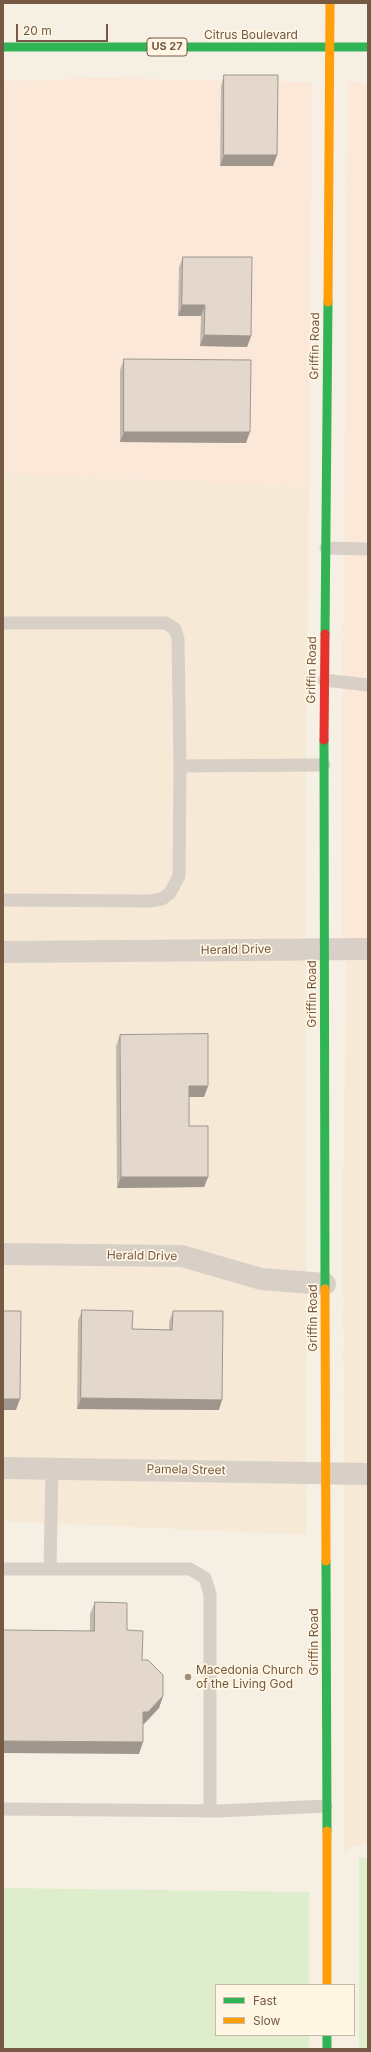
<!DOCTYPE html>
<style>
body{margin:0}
#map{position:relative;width:371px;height:2052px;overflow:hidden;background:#f6f0e4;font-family:Inter,sans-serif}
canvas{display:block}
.frame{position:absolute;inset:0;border:4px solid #755943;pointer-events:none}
.legend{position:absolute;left:215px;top:1984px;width:140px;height:52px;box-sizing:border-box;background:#fff7e4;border:1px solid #c8b8a4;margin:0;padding:5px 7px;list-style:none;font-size:12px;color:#755943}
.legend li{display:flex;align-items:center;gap:8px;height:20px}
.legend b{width:20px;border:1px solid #c8b8a4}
.scale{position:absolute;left:16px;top:24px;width:92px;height:18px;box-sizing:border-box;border:2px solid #755943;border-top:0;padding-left:5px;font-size:12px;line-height:14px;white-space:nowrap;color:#755943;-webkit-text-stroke:3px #fff7e4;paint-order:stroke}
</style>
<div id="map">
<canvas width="371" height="2052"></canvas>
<div class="frame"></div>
<ul class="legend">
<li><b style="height:5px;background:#30b455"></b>Fast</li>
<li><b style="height:5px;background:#ff9f0a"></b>Slow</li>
</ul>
<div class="scale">20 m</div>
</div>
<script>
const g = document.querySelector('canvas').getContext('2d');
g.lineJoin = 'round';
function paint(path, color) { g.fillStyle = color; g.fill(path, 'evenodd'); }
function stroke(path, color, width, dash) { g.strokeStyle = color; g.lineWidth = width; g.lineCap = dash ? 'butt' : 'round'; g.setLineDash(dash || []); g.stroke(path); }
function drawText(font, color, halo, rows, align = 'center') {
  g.font = font + ' Inter,sans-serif'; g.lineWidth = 3.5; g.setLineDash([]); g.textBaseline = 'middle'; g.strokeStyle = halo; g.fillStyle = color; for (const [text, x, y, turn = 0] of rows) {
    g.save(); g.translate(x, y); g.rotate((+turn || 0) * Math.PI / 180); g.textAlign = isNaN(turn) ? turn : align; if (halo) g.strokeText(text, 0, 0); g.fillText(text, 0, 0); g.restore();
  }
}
paint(new Path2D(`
 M3 474 309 487 306 755 307 1535 3 1521Z
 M347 960H368V1844L350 1847 344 1856 343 1177Z`), '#f6ead6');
paint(new Path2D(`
 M99 78 312 82 309 487 3 474V81Z
 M348 82 368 83V960H342V755Z`), '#fbe8d8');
paint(new Path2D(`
 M359 1858H368V2049H359Z
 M3 1888 309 1892V1985H216V2035H309V2049H3Z`), '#deeecd');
stroke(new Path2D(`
 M326 548 368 549
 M3 623H166L175 629 178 639 180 766 324 765
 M324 680 368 685
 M3 900 149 901 162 899 170 893 179 876 180 766
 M3 1569H190L205 1578 210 1594V1811
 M50 1569 52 1468
 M3 1809 218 1811 326 1806`), '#d8cfc7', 13);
stroke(new Path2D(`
 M3 952 368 949
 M3 1254 182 1256 261 1279 325 1284
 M3 1468 368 1474`), '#d8cfc7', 22);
stroke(new Path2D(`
 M3 47H368
 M325 634 328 302
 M324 740 325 1289
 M326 1561 327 1831
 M327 2035V2049`), '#30b455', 9);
stroke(new Path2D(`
 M328 302 330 3
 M325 1289 326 1561
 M327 1831V1985`), '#ff9f0a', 9);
stroke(new Path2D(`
 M324 740 325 634`), '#e5322d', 9);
paint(new Path2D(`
 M224 75 277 155 273 166H220L221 86Z
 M183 257 251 336 247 347 200 346 201 316H178L179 267Z
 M124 359 246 443 120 442V370Z
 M120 1035 208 1086 204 1097H189V1126L208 1177 204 1187 117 1188 116 1046Z
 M82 1310 132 1329 169 1330V1322L173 1311 219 1410 77 1409 78 1321Z
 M95 1602 127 1630 142 1660 163 1696 159 1708 144 1724H143L139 1754 90 1631V1614Z`), '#c3baaf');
paint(new Path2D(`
 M224 155H277L273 166H220Z
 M182 305H205L201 316H178Z
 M204 335 251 336 247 347 200 346Z
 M124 432H250L246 443 120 442Z
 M189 1086H208L204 1097H186Z
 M121 1177H208L204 1187 117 1188Z
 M81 1398 222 1400 219 1410 77 1409Z
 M3 1399H20L16 1410H3Z
 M163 1696 159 1708 144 1724H139L143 1712Z
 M3 1741 143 1742 139 1754 3 1753Z`), '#9f978e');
const building = new Path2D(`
 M224 75H278L277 155H224Z
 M183 257H252L251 336 204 335 205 305H182Z
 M124 359 251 360 250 432H124Z
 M208 1034V1086H189V1126H208V1177H121L120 1035Z
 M82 1310 133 1311 132 1329 172 1330 173 1311H223L222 1400 81 1398Z
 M3 1311H21L20 1399H3Z
 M95 1602 127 1603V1630L143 1631 142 1660H148L163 1675V1696L148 1712H143V1742L3 1741V1630L94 1631Z`);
paint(building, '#e3d8cb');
stroke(building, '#9f978e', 1);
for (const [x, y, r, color] of [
 [188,1677,4,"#a28e7b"]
]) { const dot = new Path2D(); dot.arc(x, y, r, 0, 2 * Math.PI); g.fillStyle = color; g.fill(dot); stroke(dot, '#fff7e4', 1.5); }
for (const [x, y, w] of [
 [167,47,40]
]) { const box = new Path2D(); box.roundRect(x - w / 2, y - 9, w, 18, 3); g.fillStyle = '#fff7e4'; g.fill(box); stroke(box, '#755943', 1); }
drawText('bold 11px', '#755943', null, [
 ["US 27",167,47]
]);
drawText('12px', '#755943', '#fff7e4', [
 ["Citrus Boulevard",251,35],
 ["Griffin Road",315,346,-89],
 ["Griffin Road",312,670,-89],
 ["Herald Drive",236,950,-1],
 ["Griffin Road",312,994,-90],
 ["Herald Drive",142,1256,1],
 ["Griffin Road",313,1318,-90],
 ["Pamela Street",186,1470,1],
 ["Griffin Road",314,1642,-90]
]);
drawText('12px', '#755943', '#fff7e4', [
 ["Macedonia Church",196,1670],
 ["of the Living God",196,1684]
], 'left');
</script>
